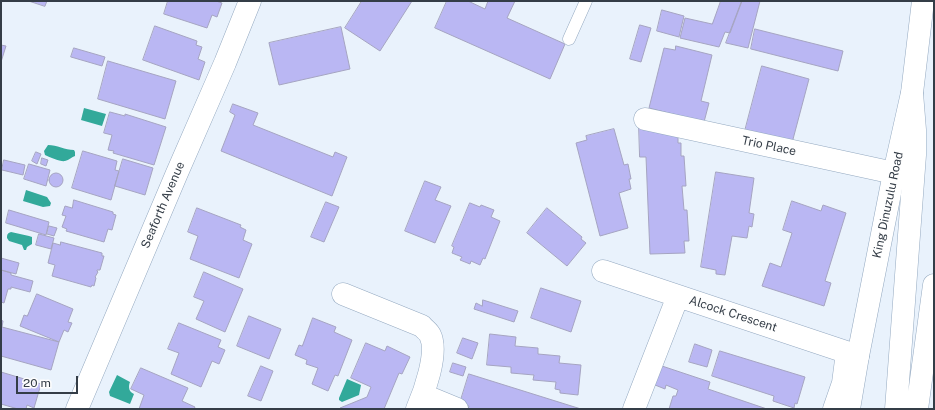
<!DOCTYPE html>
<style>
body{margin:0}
#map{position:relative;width:935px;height:410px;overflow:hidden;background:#e9f2fc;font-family:"Public Sans",sans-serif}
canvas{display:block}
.frame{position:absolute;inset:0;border:2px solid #343d47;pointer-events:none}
.scale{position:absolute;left:16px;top:376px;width:62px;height:18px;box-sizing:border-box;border:2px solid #343d47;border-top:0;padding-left:5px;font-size:12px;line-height:14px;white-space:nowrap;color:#343d47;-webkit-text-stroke:3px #fefefe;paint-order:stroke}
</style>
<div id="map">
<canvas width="935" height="410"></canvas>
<div class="frame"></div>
<div class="scale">20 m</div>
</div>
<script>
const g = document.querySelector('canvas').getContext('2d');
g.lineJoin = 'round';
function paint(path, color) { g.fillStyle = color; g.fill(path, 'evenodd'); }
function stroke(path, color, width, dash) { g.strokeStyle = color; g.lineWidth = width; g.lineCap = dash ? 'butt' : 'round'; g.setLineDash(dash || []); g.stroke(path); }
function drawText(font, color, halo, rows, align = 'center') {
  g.font = font + ' "Public Sans",sans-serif'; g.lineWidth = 3; g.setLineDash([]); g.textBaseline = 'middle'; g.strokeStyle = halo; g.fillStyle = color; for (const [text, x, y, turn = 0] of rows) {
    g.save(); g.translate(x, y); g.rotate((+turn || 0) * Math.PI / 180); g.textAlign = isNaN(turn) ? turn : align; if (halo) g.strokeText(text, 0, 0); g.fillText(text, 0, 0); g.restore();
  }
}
paint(new Path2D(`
 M84 108 106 114 102 126 81 120Z
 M48 145C57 145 65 150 74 150L75 152V156C72 157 69 160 65 161 61 162 49 157 45 155L44 151Z
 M26 190 47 197 51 203 50 206 43 207 23 201Z
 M11 232 29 236 32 237V244L27 247 26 250H24L22 245 9 241 7 238C7 234 8 233 11 232Z
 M117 375 130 382C128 387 129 392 134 394L130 404 110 396 109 392Z
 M347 379 361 385 359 395 342 402 339 400V398Z`), '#32a99a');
const building = new Path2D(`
 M29 1H47L45 6Z
 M168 1H216L222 3 217 17 212 15 207 28 164 14Z
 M362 1H412L380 51 345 28Z
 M447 1H468L485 9 488 1H515L507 18 565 44 550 79 435 28Z
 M721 1H742L730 33 725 32 719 47 680 38 685 18 712 24Z
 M742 1H760L748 48 726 43Z
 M662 10 684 16 679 37 657 31Z
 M640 25 651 28 641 62 630 59Z
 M155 26 197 41 196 45 202 47 198 59 205 62 199 80 143 60Z
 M341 27 350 69 279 85 269 43Z
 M755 29 843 51 838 71 751 49Z
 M1 45 6 46 1 62Z
 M676 46 712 55 701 101 709 103 704 122 649 108 664 48 675 50Z
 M74 48 105 57 102 66 71 57Z
 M108 61 176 81 165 119 98 99Z
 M762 66 809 79 792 143 745 131Z
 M233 104 258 113 253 125 333 157 335 152 347 157 332 196 221 151 235 115 230 112Z
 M110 112 125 116V114L166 127 154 165 113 153 114 151 108 150 112 135 104 133Z
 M639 127 678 135V143H681V156H684L686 186H682L684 210H687L689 241H684L685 253 650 254 646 157H640Z
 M614 129 624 165 628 164 631 179H629L631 189 619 193 628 228 600 236 576 143 587 140 586 136Z
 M83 151 117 161 115 170 119 171 111 200 72 188Z
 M36 152 41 154 37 164 32 161Z
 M42 158 48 160 46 166 41 164Z
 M123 159 153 168 145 195 115 186Z
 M4 160 25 165 23 175 2 170Z
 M29 164 50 170 46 186 24 179Z
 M716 172 754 178 749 213 754 214 752 227 749 226 747 238 732 236 725 275 716 274V270L701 267Z
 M49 180a7 7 0 1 1 14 0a7 7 0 1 1-14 0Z
 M425 181 441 187 435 200 451 206 435 243 405 231Z
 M74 200 113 212V214L116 215 112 230 108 229 104 242 66 231 67 229 62 227 66 216 62 215 65 206 72 208Z
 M792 201 821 211 823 205 846 213 825 281 831 283 824 306 762 286 770 263 781 267 792 233 783 230Z
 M326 202 339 207 324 242 311 237Z
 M470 203 480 207 481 205 494 210 491 217 500 221 485 259 483 258 480 265 471 261 470 264 460 260 462 257 452 253 454 247 452 246Z
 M197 208 241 225 240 227 246 230 243 240 252 244 239 278 190 259 198 236 188 232Z
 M547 208 582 237 581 239 586 243 567 266 527 233Z
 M9 210 49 222 46 235 6 223Z
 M49 226 57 228 54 236 47 234Z
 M39 234 54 238 51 249 36 245Z
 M61 242 102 253V256H104L100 270H97V271L98 272 95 277 96 278 94 286 92 285 91 287 52 276 55 265 48 263 53 243 60 245Z
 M1 258 19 263 16 274 1 270Z
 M1 270 11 273V275L33 281 30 292 11 287V289H8L4 303 1 302Z
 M204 272 243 289 225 332 196 319 204 301 194 297Z
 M541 288 581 301 571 332 531 318Z
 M37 294 73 309 68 322 72 323 68 332 64 330 59 342 20 326 24 315 27 316Z
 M483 300 518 311 514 322 474 309 476 303 482 306Z
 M249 316 281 329 269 359 237 346Z
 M313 318 336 327 334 332 352 340 338 376 335 375 328 391 312 384 318 368 306 364 307 360 295 355 299 345 302 346Z
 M1 320 3 321 2 327 59 342 51 370 1 356Z
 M179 323 221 340 218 347 225 350 219 364 212 361 201 387 171 374 179 353 168 349Z
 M490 334 516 337 515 346 538 348V354L560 356 559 363 581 365 578 395 560 393V390L555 389 556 382 533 380 534 375 511 373V367L487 365Z
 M463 338 478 343 472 359 457 353Z
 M366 343 385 351 387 346 410 357 402 374 399 373 384 409H341L340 408 367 397 371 387 351 378Z
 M695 344 712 350 707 367 689 362Z
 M720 351 805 377 797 404 795 403 794 408 773 401 774 396 712 376Z
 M453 363 466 367 463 376 450 372Z
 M261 366 273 371 261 401 248 396Z
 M662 366 710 382 708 389 767 409H669L673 396H676L678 390 666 385 665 389 655 385Z
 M141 368 188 388 182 401 195 407 194 409H139L144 395 131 389Z
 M1 372 41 384 34 408 27 405 26 409H18L1 404Z
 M469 374 581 409H468L469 406 460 403Z`);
paint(building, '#bab7f3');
stroke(building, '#a5a4c1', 1);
const service = new Path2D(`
 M569 39 586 1`);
const minor = new Path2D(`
 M645 119 894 173
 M603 271 678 296
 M343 294 422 326C424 329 429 332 430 335 439 352 424 393 417 409
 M423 395 457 409
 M77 409 177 173 225 63 250 1
 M634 409 678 296 858 356
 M834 409 843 383 846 360`);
const secondary = new Path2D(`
 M849 409 858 356 894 173 912 93 923 1`);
const motorway = new Path2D(`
 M896 409 915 155V130L912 93
 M917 409 934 285`);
stroke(service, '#94a9c0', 13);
stroke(minor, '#94a9c0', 23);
stroke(secondary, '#94a9c0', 23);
stroke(motorway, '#94a9c0', 23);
stroke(service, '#fff', 12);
stroke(minor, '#fff', 22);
stroke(secondary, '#fff', 22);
stroke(motorway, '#fff', 22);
drawText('12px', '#343d47', '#fefefe', [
 ["Trio Place",769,146,12],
 ["Seaforth Avenue",163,205,-67],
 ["King Dinuzulu Road",888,205,-78],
 ["Alcock Crescent",733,314,18]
]);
</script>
